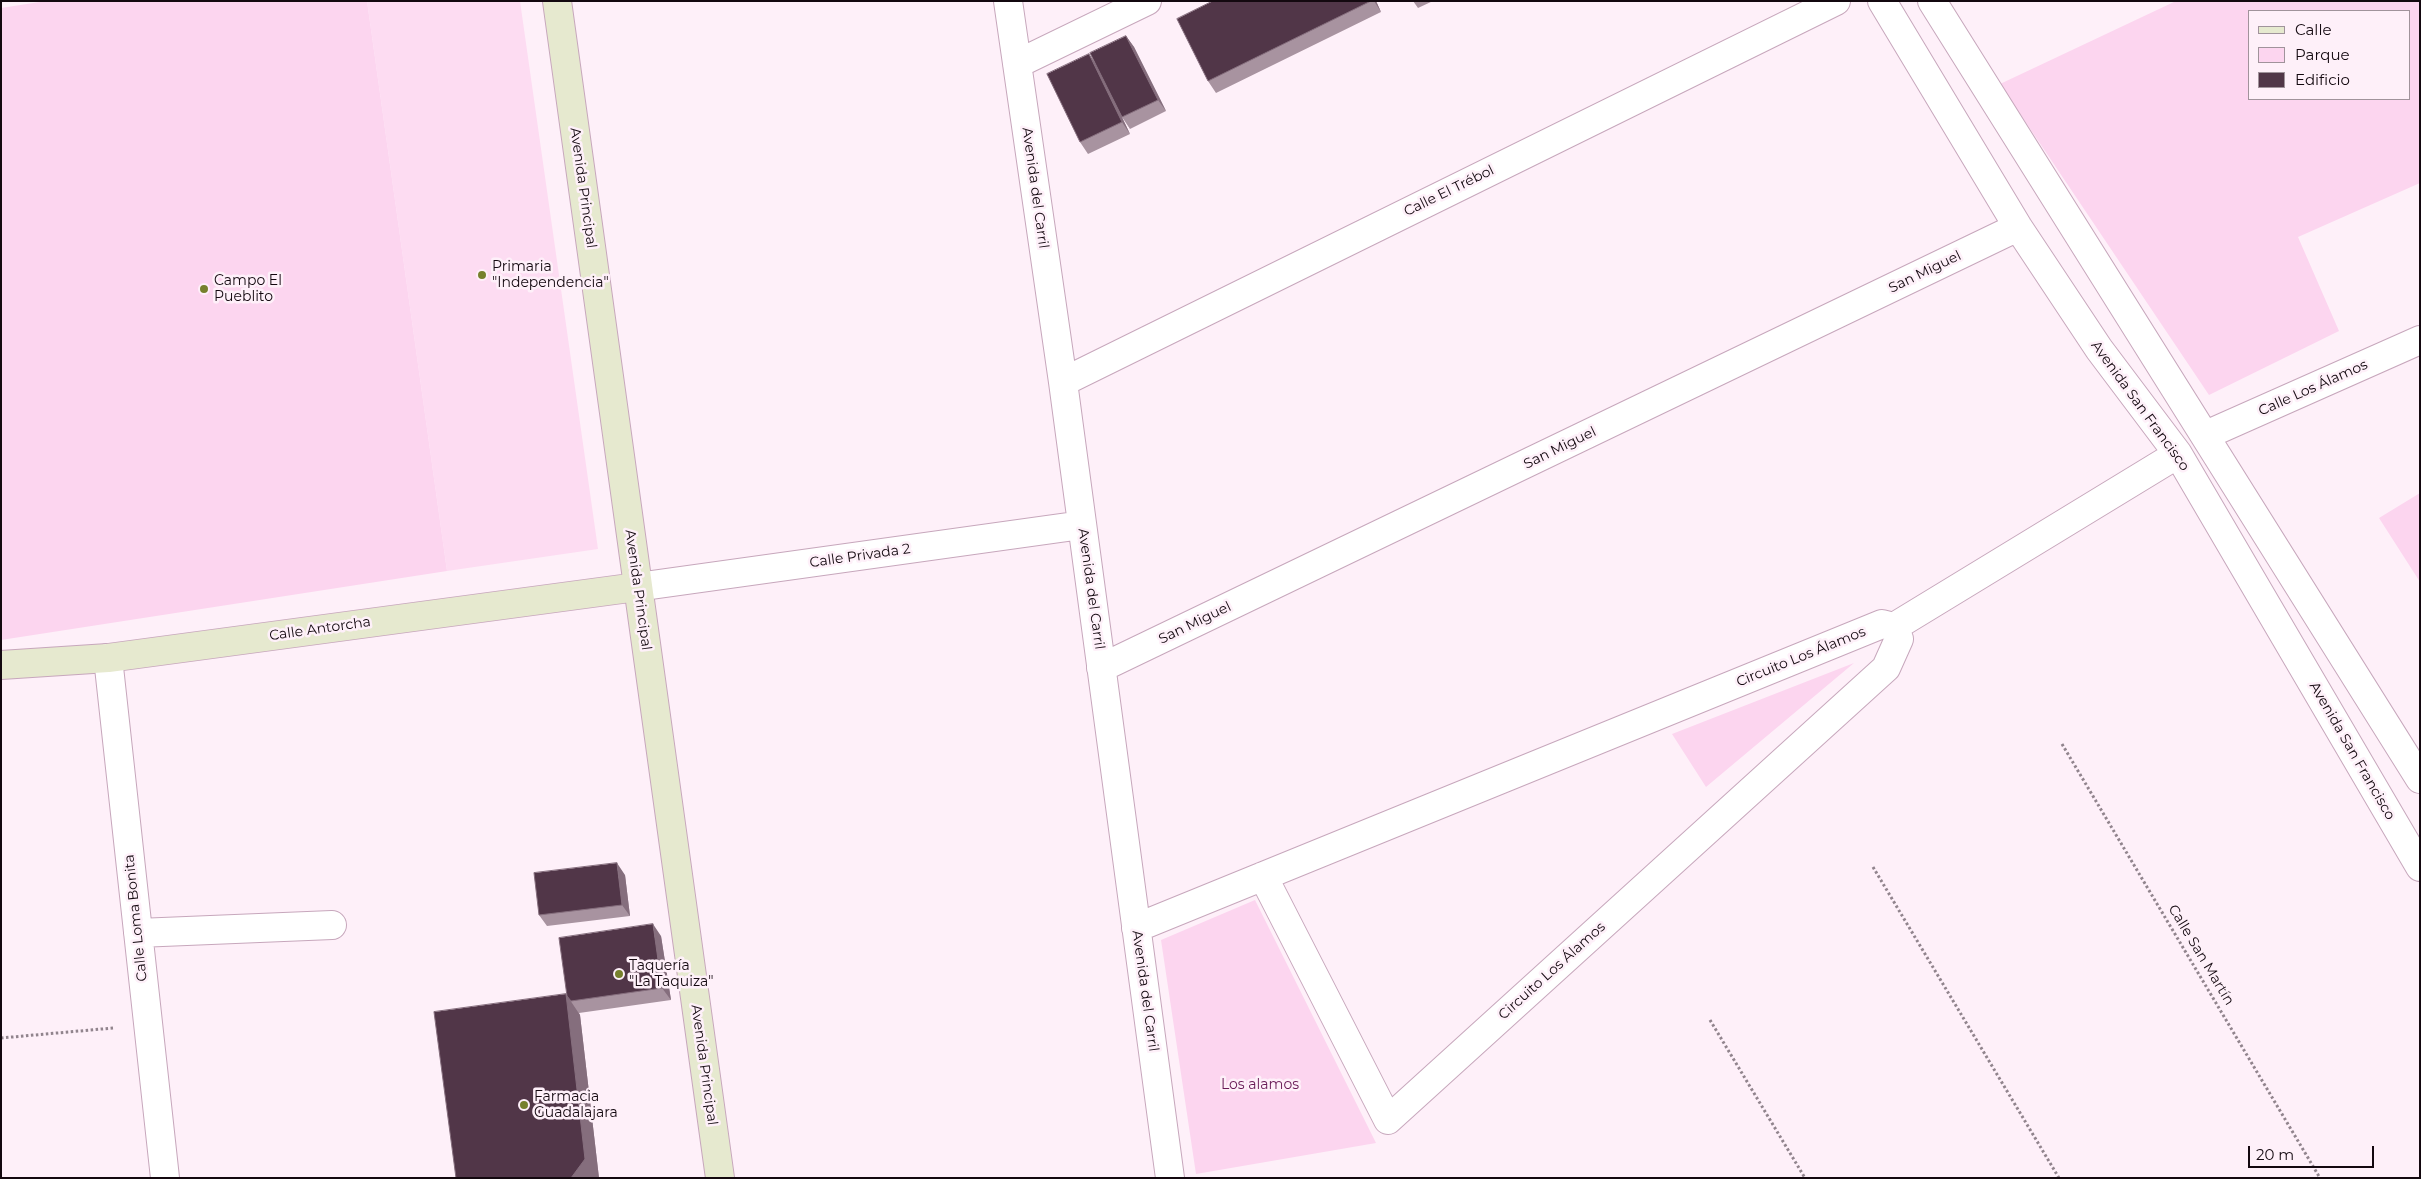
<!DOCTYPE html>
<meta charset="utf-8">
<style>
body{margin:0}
#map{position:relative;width:2421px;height:1179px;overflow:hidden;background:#fef0f9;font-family:Montserrat,sans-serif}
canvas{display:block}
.frame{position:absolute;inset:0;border:2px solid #13080f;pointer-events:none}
.legend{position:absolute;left:2248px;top:10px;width:162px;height:90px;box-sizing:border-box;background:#fef0f9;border:1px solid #a0939b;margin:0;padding:6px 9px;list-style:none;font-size:15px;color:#13080f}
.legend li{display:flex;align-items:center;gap:10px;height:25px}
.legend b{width:25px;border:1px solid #a0939b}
.scale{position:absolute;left:2248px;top:1146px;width:126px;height:22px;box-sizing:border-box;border:2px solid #13080f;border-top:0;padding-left:6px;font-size:15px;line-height:18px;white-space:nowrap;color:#13080f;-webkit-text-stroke:4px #fef0f9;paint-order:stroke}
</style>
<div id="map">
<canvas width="2421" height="1179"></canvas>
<div class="frame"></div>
<ul class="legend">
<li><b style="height:6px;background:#e6e9cf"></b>Calle</li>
<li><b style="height:14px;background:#fcd5ef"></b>Parque</li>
<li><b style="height:14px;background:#513648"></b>Edificio</li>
</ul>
<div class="scale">20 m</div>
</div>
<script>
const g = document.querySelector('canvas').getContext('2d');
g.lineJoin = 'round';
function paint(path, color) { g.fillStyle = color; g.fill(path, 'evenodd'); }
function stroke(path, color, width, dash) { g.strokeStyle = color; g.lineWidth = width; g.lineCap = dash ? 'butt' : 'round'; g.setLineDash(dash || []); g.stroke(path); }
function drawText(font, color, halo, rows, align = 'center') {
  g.font = font + ' Montserrat,sans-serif'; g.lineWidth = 5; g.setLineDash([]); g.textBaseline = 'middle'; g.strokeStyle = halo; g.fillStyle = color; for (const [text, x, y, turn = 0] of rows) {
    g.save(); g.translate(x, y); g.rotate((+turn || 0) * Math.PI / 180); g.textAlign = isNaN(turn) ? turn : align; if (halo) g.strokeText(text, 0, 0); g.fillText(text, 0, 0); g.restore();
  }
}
paint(new Path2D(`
 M367 1H520L598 549 447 571Z`), '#fddcf2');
paint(new Path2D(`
 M46 1H367L447 571 1 640V8Z
 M2176 1H2420V183L2298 237 2339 331 2209 395 2000 84ZM2250 11H2410V99H2250Z
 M2420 493V582L2379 518Z
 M1854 663 1706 787 1672 734Z
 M1255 900 1376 1143 1196 1174 1161 940Z`), '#fcd5ef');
const street = new Path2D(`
 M1008 1 1063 382 1170 1178
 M1882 1 2018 227 2099 349 2178 454 2420 867
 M1932 1C2093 261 2258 519 2420 779
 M1017 64 1147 1
 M1063 382 1836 1
 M2206 435 2420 340
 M637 587 1082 525
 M108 658 165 1178
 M1101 668 2018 227
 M1263 876 1388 1120 1886 668 1899 639 1894 627
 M1136 928 1882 624 1894 627 2178 454
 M138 933 332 925`);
const secondary = new Path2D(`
 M557 1 720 1178
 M1 665 108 658 637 587`);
stroke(street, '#c7a7bc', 30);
stroke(secondary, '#c7a7bc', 30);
stroke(new Path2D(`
 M2062 744 2320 1178
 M1873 867 2059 1178
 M1710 1020 1805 1178
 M1 1038 113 1028`), '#91848d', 3, [2.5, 2.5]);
stroke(street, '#fff', 28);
stroke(secondary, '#e6e9cf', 28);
paint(new Path2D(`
 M1213 1H1376L1381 12 1216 93 1208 81Z
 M1413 1H1433L1418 8Z
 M1126 36 1134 47 1166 111 1130 129 1122 117 1130 134 1088 154 1080 142 1089 54 1095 63Z
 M625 875 630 916 547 926 539 915Z
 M661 936 671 1000 579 1013 580 1015 599 1178H456L567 996Z`), '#a893a0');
paint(new Path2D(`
 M1374 1H1376L1381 12Z
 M1126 36 1134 47 1166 111 1158 100Z
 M1089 54 1097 66 1130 134 1122 122Z
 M617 863 625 875 630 916 622 905Z
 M653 924 661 936 671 1000 662 988Z
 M566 994 580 1015 599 1178H571Z`), '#856e7d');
const building = new Path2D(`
 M1213 1H1371L1208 81 1177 19Z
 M1126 36 1158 100 1122 117 1090 53Z
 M1089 54 1122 122 1080 142 1047 74Z
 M617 863 622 905 539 915 534 873Z
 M653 924 662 988 571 1001 567 996 559 938Z
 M566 994 585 1159 571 1178H456L434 1012Z`);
paint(building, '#513648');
stroke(building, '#856e7d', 1);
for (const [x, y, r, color] of [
 [482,275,5,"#76802c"],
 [204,289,5,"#76802c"],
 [619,974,5,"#76802c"],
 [524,1105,5,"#76802c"]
]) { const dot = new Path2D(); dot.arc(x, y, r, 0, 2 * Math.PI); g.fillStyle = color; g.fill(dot); stroke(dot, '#fef0f9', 2); }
drawText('14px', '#13080f', '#fef0f9', [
 ["Avenida Principal",583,188,82],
 ["Avenida del Carril",1035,188,82],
 ["Calle El Trébol",1449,191,-26],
 ["San Miguel",1925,272,-26],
 ["Calle Los Álamos",2313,388,-24],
 ["Avenida San Francisco",2140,406,54],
 ["San Miguel",1560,448,-26],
 ["Calle Privada 2",860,556,-8],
 ["Avenida del Carril",1091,589,82],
 ["Avenida Principal",638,590,82],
 ["San Miguel",1195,623,-26],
 ["Calle Antorcha",320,629,-8],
 ["Circuito Los Álamos",1801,657,-22],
 ["Avenida San Francisco",2352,751,60],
 ["Calle Loma Bonita",136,918,-96],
 ["Calle San Martín",2201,955,59],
 ["Circuito Los Álamos",1552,971,-42],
 ["Avenida del Carril",1145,991,82],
 ["Avenida Principal",704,1065,82]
]);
drawText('14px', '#13080f', '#fef0f9', [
 ["Primaria",492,267],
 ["\"Independencia\"",492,283],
 ["Campo El",214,281],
 ["Pueblito",214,297],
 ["Taquería",629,966],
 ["\"La Taquiza\"",629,982],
 ["Farmacia",534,1097],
 ["Guadalajara",534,1113]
], 'left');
drawText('14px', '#681a56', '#fef0f9', [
 ["Los alamos",1260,1085]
]);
</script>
